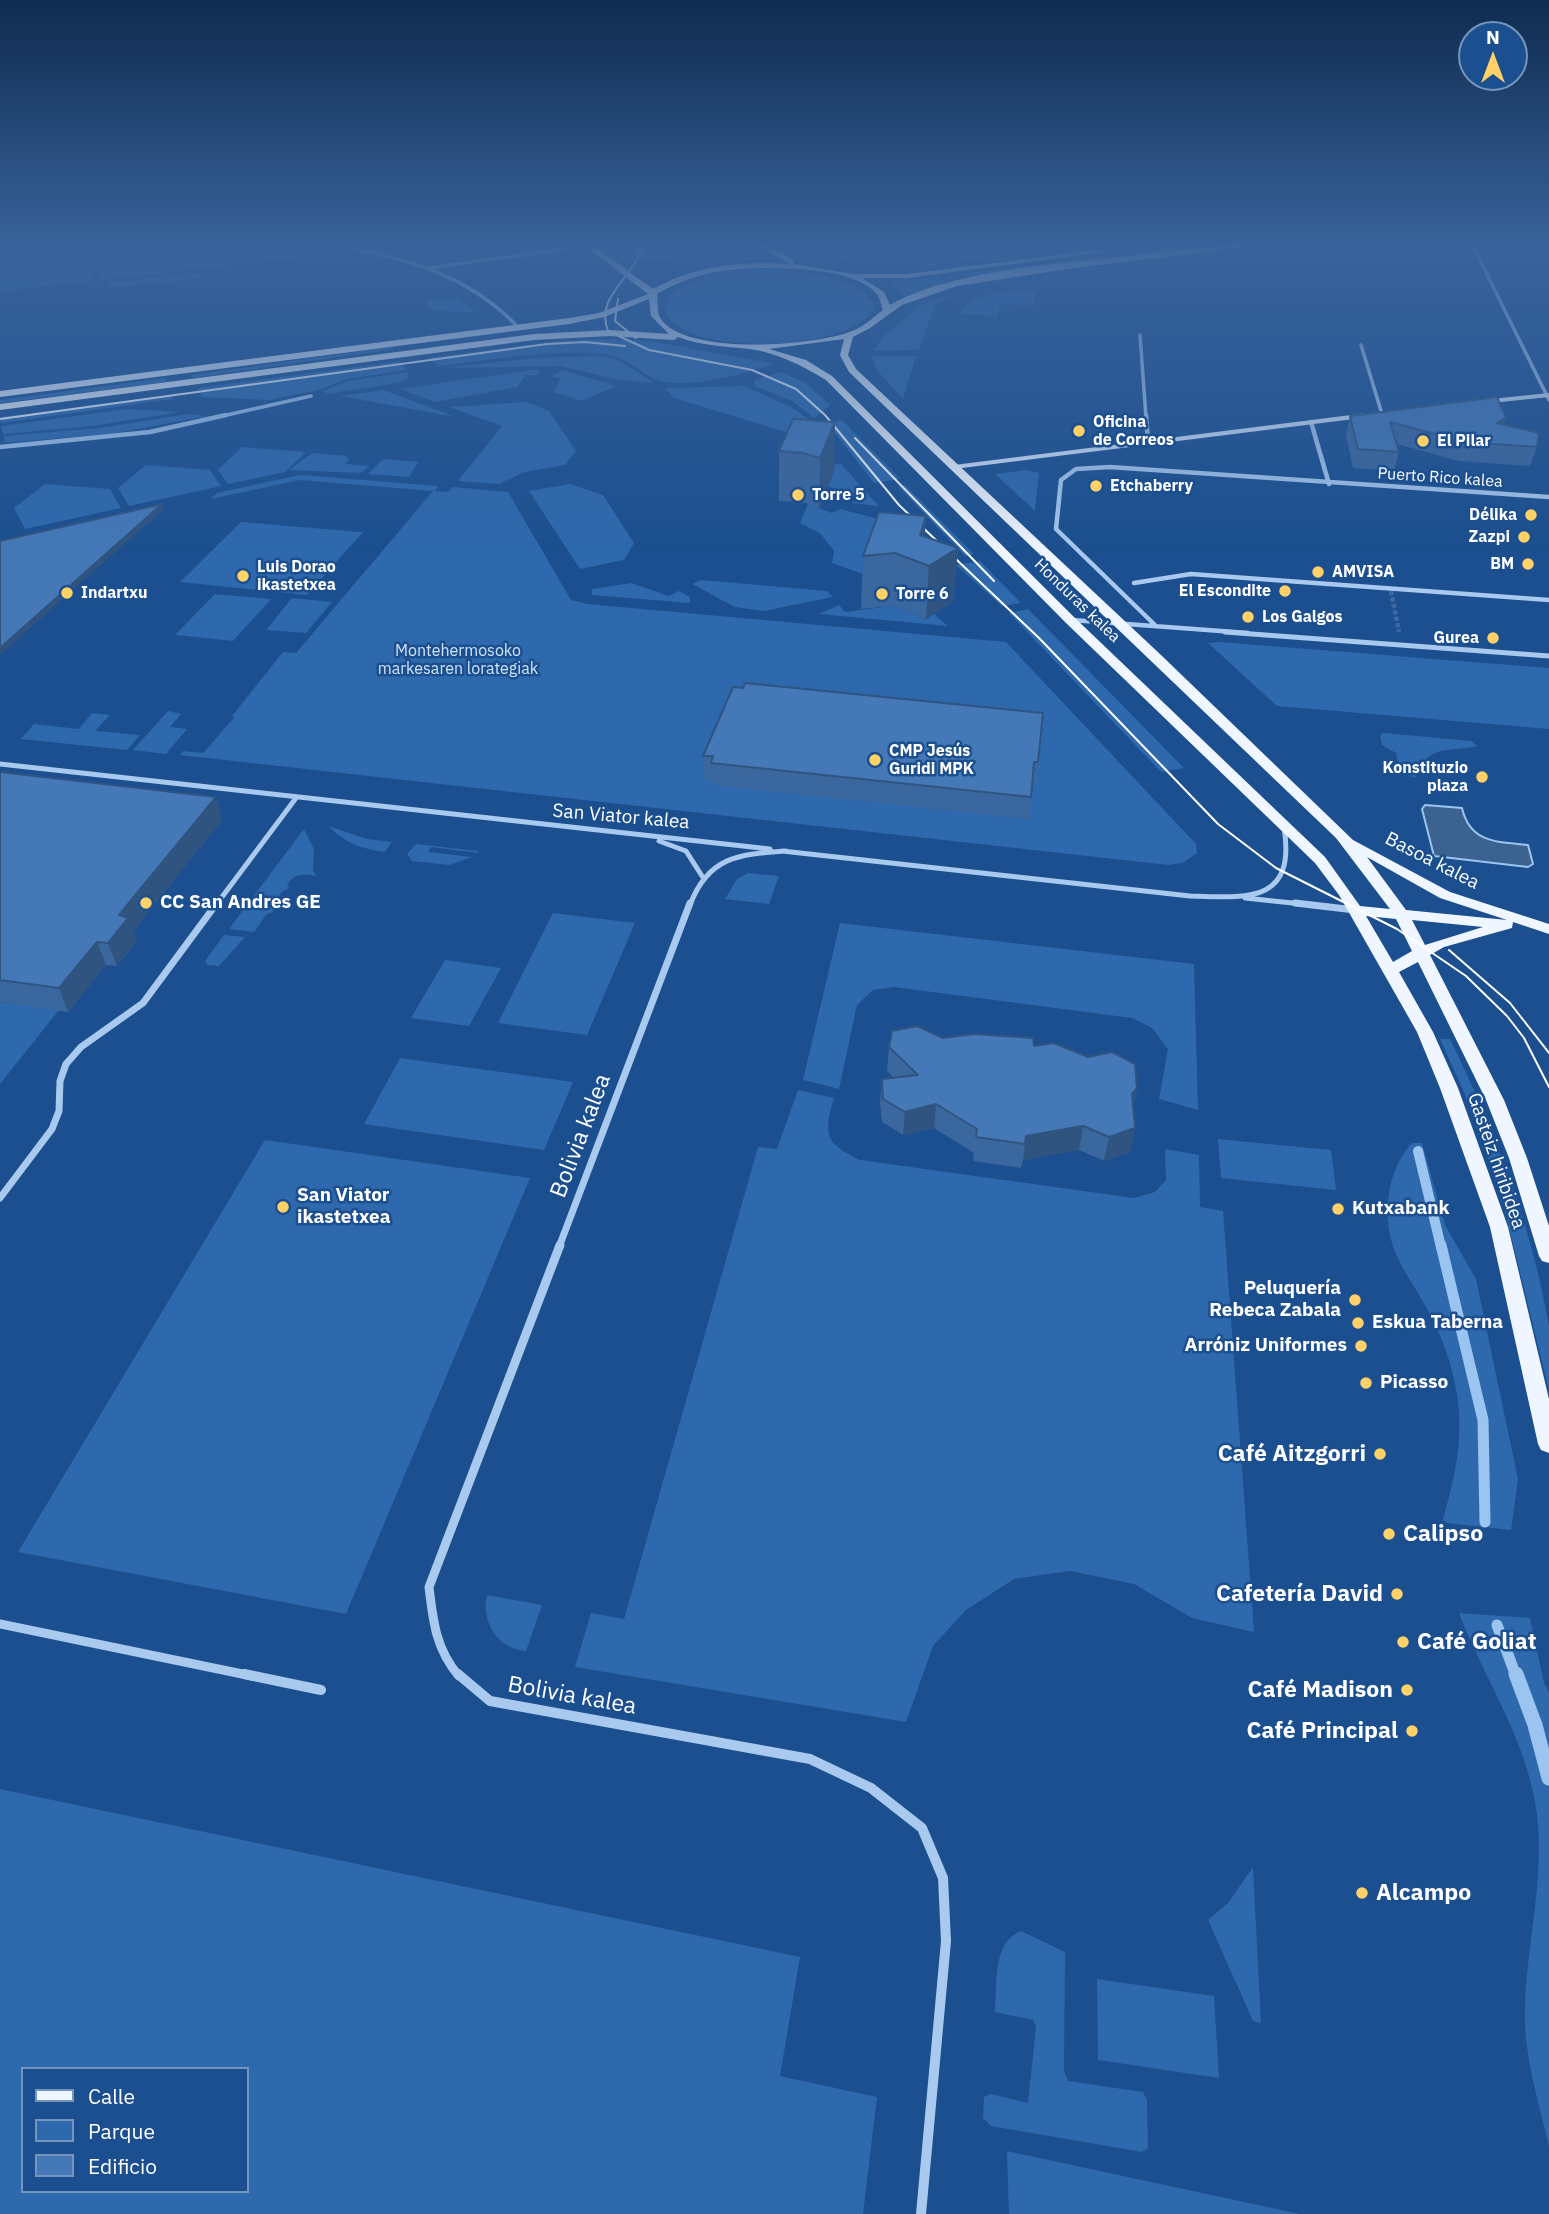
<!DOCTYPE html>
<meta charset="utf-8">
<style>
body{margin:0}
#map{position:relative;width:1549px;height:2214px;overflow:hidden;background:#1b4f8f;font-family:"IBM Plex Sans",sans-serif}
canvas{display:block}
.legend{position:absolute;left:21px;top:2067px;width:228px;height:126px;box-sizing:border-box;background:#1b4f8f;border:2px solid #7695bc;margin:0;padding:9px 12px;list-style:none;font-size:21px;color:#fff}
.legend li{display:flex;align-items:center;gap:14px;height:35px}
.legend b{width:35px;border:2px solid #7695bc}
.north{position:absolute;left:1458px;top:21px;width:70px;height:70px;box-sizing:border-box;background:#1b4f8f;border:2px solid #7695bc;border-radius:50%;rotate:0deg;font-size:19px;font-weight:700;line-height:28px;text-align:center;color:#fff}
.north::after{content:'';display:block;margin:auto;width:24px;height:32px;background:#ffd166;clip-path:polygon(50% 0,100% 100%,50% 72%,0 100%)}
</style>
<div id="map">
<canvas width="1549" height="2214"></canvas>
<ul class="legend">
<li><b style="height:9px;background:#f0f6ff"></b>Calle</li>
<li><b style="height:19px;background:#2e69ad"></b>Parque</li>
<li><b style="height:19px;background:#4478b7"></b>Edificio</li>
</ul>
<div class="north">N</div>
</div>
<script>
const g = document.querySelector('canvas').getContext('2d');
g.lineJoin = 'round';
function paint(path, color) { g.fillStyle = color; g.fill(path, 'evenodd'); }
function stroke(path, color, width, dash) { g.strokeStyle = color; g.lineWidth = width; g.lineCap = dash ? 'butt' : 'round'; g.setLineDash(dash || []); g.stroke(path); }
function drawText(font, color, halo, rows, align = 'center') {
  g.font = font + ' "IBM Plex Sans",sans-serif'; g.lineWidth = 5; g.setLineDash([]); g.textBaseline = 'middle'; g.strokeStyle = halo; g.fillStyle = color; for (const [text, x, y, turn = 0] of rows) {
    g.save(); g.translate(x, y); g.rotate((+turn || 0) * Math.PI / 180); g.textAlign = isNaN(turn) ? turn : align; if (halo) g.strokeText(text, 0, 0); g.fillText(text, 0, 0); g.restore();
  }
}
paint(new Path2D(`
 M43 244H83L93 281 0 291V248Z
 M90 244H245L234 265 100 280Z
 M611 244H659L680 257 634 260Z
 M666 244H744L747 245 686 256Z
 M792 244H1106L928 266 923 263H853Z
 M1194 244H1228L968 278 961 274Z
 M269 245 307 249 312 256 258 262Z
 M770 270C795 271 871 277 874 309 851 352 687 357 665 313L670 296C697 272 736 270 770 270Z
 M200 273 203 278 109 288 106 283Z
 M937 277 945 283 906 296 887 282Z
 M1013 290 1036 291 1034 305 1000 304 998 316 961 314C967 296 996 293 1013 290Z
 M958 291 935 305 919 350 873 351 882 338 918 307Z
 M459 299 477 313 430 310 426 300Z
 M615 339 655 342 775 364C748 372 683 392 655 379 637 370 624 356 603 354 549 349 492 360 438 366L429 358 558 341Z
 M391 347 394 349 192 378V375Z
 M601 356 616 359 655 383 619 380 561 366 441 368 536 358Z
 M872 356H916L903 399 876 369Z
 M401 361 406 370 347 379 319 390 269 400 202 397 198 388Z
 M539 369 538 375H526L517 387 435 402 400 389Z
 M561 370 617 386 581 401 554 392 561 378 551 377Z
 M408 372V378L399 383 327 394 323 391 348 381Z
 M782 372 807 384 830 405 815 418 792 401 755 386V380Z
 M166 378 167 382 0 403V400Z
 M744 386 791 407 811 421 796 435 674 398 665 388Z
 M383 390 456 417 340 396Z
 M170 395 173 399 1 423 0 417Z
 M527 402 549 411 576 451 565 465 524 472 499 484 458 481 502 426 450 407Z
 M127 409 180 412 93 426 3 434 1 426Z
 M188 414 206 416 116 433 4 443V436L100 428Z
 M842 420 900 479 874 483 828 424Z
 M242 447 306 452 285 472 228 484 218 470Z
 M312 453 346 456 349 459 345 464 369 466 361 473 289 470Z
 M383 459 418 462 409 477 368 474Z
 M840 463 878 505 879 506 852 503 859 499 828 486 834 472 829 467Z
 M146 465 210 470 221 486 129 506 118 488Z
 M1026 470 1039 473 1035 511 995 474Z
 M300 475 438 486 435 491 449 492 452 487 508 492 571 600 587 604 1006 642 1196 844 1197 853 1183 863 1168 865 180 755 183 751 203 753 234 718 232 716 283 652 296 653 433 491 300 480 210 499 217 493Z
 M45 484 110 489 121 508 25 529 14 508Z
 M570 484 603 495 634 543 624 560 580 569 529 491Z
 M905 485 974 554 965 556 898 486Z
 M808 504 832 513 840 509 890 522 872 577 832 563 834 551 820 533 800 523Z
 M241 522 359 532H363L307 595 180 582Z
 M980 561 1021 603 1002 606 956 565Z
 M701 580 827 591 833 597 764 611 735 607 692 584Z
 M631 583 669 596 679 591 690 597V603L592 595V589Z
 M215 594 271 599 233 641 175 635Z
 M292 598 332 602 306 633 266 630Z
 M839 605 845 612 892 606 926 619 934 614 948 626 819 614Z
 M1028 609 1184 768 1161 772 1009 613Z
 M1219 642 1549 668V729L1277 706 1208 643Z
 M168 711 181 714 170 727 187 729 166 754 133 750Z
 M92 713 110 715 95 731 140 735 127 750 21 739 34 724 79 729Z
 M1383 733 1472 741 1477 746C1447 753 1428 743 1415 778L1400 772 1396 753 1382 745 1380 735Z
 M328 826 367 839 392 842 385 852C362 849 345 843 328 826Z
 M304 829 314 849 313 871 317 876C303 874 295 873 287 885L289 888 282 892 271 907 274 911 266 915 254 932 229 929Z
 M416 844 478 851V853L431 847 428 852 472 857 449 865 412 861 407 854Z
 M748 873 779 876 769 904 725 899 737 879Z
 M553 913 635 923 587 1035 498 1023Z
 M840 923 1194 964 1198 1110 1159 1099 1168 1049 1152 1028 1132 1018 894 987 873 990 857 1005 839 1089 803 1080Z
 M224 935 245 937 219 966 207 965 205 961Z
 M445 960 501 968 469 1026 411 1018Z
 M0 1002 59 1010 0 1084Z
 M1440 1039H1450C1494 1129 1532 1226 1549 1326 1549 1346 1549 1369 1549 1390L1501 1195 1464 1092Z
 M400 1058 573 1082 544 1150 364 1124Z
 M798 1090 834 1098C823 1135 825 1143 860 1160L1134 1198 1155 1192 1166 1180 1165 1149 1199 1155 1200 1207 1223 1211 1254 1632 1192 1618 1134 1584 1070 1571 1014 1579 966 1610 933 1646 906 1722 575 1667 591 1613 624 1619 758 1147 777 1149Z
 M1218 1139 1331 1150 1336 1190 1221 1178Z
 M265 1140 530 1178 346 1614 18 1552Z
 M1412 1143H1422L1445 1225 1476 1279 1518 1479 1511 1530 1447 1523 1443 1520C1455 1475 1465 1435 1456 1389 1451 1361 1441 1334 1427 1309 1418 1291 1404 1273 1396 1254 1381 1219 1386 1171 1412 1143Z
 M487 1595 542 1605 526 1651C497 1649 481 1621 487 1595Z
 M1459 1613 1530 1618 1544 1683 1549 1692V2146C1539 2103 1525 2060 1525 2016 1525 1948 1545 1883 1537 1815 1528 1741 1485 1681 1459 1613Z
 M0 1789 800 1957 780 2076 877 2097 863 2214H0ZM23 2069H247V2191H23Z
 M1253 1867 1261 2023 1253 2021 1208 1920 1228 1903Z
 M1021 1931 1065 1952 1064 2071 1068 2081 1143 2092 1147 2100 1148 2148 1142 2152 991 2126 983 2118 984 2097 991 2094 1028 2103 1036 2026 1033 2020 995 2012C997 1985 992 1942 1021 1931Z
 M1097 1979 1214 1996 1219 2078 1098 2060Z
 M1007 2151 1300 2214H1009Z`), '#2e69ad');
const water = new Path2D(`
 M1425 805 1462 808C1470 843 1497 842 1528 845L1533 864 1528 867 1434 856 1422 809Z`);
paint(water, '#3c6290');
stroke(water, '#9cc4f0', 2);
stroke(new Path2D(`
 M1418 1151 1441 1247`), '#9cc4f0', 10);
stroke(new Path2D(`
 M1441 1245 1483 1420 1485 1522
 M1497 1625 1516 1676`), '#9cc4f0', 11);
stroke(new Path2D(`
 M1516 1674 1535 1725 1549 1778`), '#9cc4f0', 15);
stroke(new Path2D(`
 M1391 591 1399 632`), '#3d69a0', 4.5, [4.5, 2]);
stroke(new Path2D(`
 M324 244C397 255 466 272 518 327
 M1472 244 1549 400
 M429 268 565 249
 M1140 335 1146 417
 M1361 345 1382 414
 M218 417 311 396`), '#a9c9ee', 3.5);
stroke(new Path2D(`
 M1146 415 1148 443
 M1311 422 1329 484
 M0 447 150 432 226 415
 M1134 583 1191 574 1549 600
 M1072 620 1248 633
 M1156 626 1056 529 1061 480 1076 469 1110 467 1549 497`), '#a9c9ee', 4.5);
stroke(new Path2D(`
 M1225 632 1549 656
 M0 764 770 849
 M659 841 686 851 702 876
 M782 851 1190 896C1249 898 1296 903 1284 827
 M1245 898 1311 905
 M216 905 296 798
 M690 905C708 857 738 854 786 851`), '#a9c9ee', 5);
stroke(new Path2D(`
 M1295 903 1355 910
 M0 1198 52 1129 59 1111 60 1081 66 1064 81 1047 143 1003 217 903
 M559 1247 690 903`), '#a9c9ee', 7);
stroke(new Path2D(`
 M0 1624 252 1676
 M459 1676C436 1650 433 1621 429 1587L560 1245`), '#a9c9ee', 9);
stroke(new Path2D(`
 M244 1674 321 1690
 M458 1674 490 1701 810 1759 871 1788 922 1828 943 1878 946 1941 921 2214`), '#a9c9ee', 10);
paint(new Path2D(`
 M1549 393V397L1481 404 1477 402 1481 400Z
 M1367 413H1370V417L954 469 950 467 954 465Z`), '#d6e6fa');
paint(new Path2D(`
 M583 244H591L653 289C695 265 743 261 790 264L755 244H764L795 260 793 264 852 274H907L1100 250 1104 252 907 278H862L884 292 890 305C951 270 1059 264 1130 256 1173 251 1216 244 1259 244L1255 246 1074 268 957 286 902 305 870 328 853 337 848 355 856 369 1161 655 1353 840 1450 892 1549 924V934L1513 922 1512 928 1444 947 1430 955 1504 1100 1527 1158 1549 1226V1263L1542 1261 1539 1256 1509 1158 1486 1100 1418 962 1399 972 1433 1032 1458 1088 1508 1227 1549 1399V1453L1541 1450 1538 1444 1490 1227 1440 1088 1417 1032 1339 895 1315 863 1066 623 826 380C803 366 776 352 749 349 724 346 702 346 678 337L674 340 610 336 534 340 0 410V404L534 334 610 330 669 334 651 316 649 299 604 317 569 324 0 397V391L569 318 599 313 648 294ZM758 268C790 268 855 268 877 294 880 298 881 305 883 310 873 317 864 327 852 331 816 346 680 357 659 316 657 310 658 300 657 294 689 275 722 269 758 268ZM844 339 840 355 849 372 1336 838 1390 909 1360 906 1325 857 1074 617 832 376 806 360 769 349ZM1367 857 1440 898 1507 920 1406 910ZM1366 916 1396 919 1412 951 1393 962ZM1412 920 1483 927 1425 945Z`), '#f0f6ff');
stroke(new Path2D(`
 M643 244C636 277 594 295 608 331L649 350 752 370 796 389 825 415 899 505 1039 638 1218 824 1276 868 1397 929 1466 976 1507 1016 1524 1038 1549 1087
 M618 299 615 321 636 338
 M0 419 547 344 585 342 625 346
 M855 438 994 581
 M1449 950 1510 1003 1549 1053`), '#fff', 2);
paint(new Path2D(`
 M1350 416 1506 418 1504 425 1537 447 1530 466 1459 461 1397 444 1399 452 1394 471 1353 468 1346 435Z
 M793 419 834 471 819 508 803 502 779 501V451Z
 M925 537 958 548 953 601 926 619 892 606 861 609 863 556Z
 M703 756 1038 762 1035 785 1032 784 1029 819 712 785V778H704Z
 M0 772 216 797 222 820 133 931 137 941 117 966 106 965 68 1012 0 1002Z
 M943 1038 1034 1046 1137 1088 1133 1107 1135 1128 1130 1152 1104 1161 1079 1150 1023 1160 1021 1168 973 1161 974 1153 934 1128 903 1135 882 1122 880 1103 882 1079 894 1078 887 1071 889 1047Z`), '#3a679d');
paint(new Path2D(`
 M1506 418 1501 437 1497 423Z
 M835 422 834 471 819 508 820 458Z
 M162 504 164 509 0 655V648Z
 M926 516 923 563 920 535Z
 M958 548 953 601 926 619 929 566Z
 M216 797 222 820 133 931 137 941 117 966 108 943 119 915Z
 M97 942 106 965 68 1012 59 988Z
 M1137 1088 1132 1111V1094Z
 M936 1104 934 1128 903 1135 905 1112Z
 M1083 1126 1079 1150 1023 1160 1026 1136Z
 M1135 1128 1130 1152 1104 1161 1109 1137Z`), '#305480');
const building = new Path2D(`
 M1497 397 1506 418 1497 423 1539 433 1537 447 1465 442 1390 422 1399 452 1358 449 1350 416Z
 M793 419 835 422 820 458 803 453 779 451Z
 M162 504 0 648V541Z
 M879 512 926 516 920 535 958 548 929 566 895 553 863 556Z
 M745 683 1043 713 1038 762H1034L1031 797 711 763 713 756H703L733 687 743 688Z
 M0 772 216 797 119 915 128 918 108 943 97 942 59 988 0 980Z
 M917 1026 943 1038 974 1034 1033 1038 1034 1046 1054 1043 1088 1057 1112 1052 1135 1064 1137 1088 1132 1094 1135 1128 1109 1137 1083 1126 1026 1136 1025 1144 976 1137 977 1129 936 1104 905 1112 883 1099 882 1079 918 1075 889 1047 892 1031Z`);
paint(building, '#4478b7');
stroke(building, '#305480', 2);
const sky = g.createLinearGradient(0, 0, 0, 554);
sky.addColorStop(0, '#0f2b4f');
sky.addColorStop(0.44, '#39639b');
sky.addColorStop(1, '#39639b00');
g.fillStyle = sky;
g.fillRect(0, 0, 1549, 554);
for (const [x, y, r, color] of [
 [1079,431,7,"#ffd166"],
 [1423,441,7,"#ffd166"],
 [1096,486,7,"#ffd166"],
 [798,495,7,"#ffd166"],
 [1531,515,7,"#ffd166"],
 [1524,537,7,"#ffd166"],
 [1528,564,7,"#ffd166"],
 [1318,572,7,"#ffd166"],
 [243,576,7,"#ffd166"],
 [1285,591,7,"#ffd166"],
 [67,593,7,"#ffd166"],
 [882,594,7,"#ffd166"],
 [1248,617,7,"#ffd166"],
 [1493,638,7,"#ffd166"],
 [875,760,7,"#ffd166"],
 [1482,777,7,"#ffd166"],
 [146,903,7,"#ffd166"],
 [283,1207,7,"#ffd166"],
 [1338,1209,7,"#ffd166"],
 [1355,1300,7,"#ffd166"],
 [1358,1323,7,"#ffd166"],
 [1361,1346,7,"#ffd166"],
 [1366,1383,7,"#ffd166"],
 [1380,1454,7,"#ffd166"],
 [1389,1534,7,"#ffd166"],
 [1397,1594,7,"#ffd166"],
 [1403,1642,7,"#ffd166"],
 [1407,1690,7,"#ffd166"],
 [1412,1731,7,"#ffd166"],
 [1362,1893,7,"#ffd166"]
]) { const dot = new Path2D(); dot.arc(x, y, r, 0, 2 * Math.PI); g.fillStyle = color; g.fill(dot); stroke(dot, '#1b4f8f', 2.5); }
drawText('bold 16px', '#fff', '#1b4f8f', [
 ["Oficina",1093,422],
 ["de Correos",1093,440],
 ["El Pilar",1437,441],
 ["Etchaberry",1110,486],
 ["Torre 5",812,495],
 ["Délika",1517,515,"right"],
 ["Zazpi",1510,537,"right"],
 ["BM",1514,564,"right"],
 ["Luis Dorao",257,567],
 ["ikastetxea",257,585],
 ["AMVISA",1332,572],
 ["El Escondite",1271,591,"right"],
 ["Indartxu",81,593],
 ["Torre 6",896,594],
 ["Los Galgos",1262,617],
 ["Gurea",1479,638,"right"],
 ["CMP Jesús",889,751],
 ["Guridi MPK",889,769],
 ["Konstituzio",1468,768,"right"],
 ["plaza",1468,786,"right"]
], 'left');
drawText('16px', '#fff', '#1b4f8f', [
 ["Puerto Rico kalea",1440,478,4],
 ["Honduras kalea",1077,601,44]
]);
drawText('16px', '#cfe3fa', '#1b4f8f', [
 ["Montehermosoko",458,651],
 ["markesaren lorategiak",458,669]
]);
drawText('19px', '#fff', '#1b4f8f', [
 ["San Viator kalea",621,817,5],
 ["Basoa kalea",1432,861,27],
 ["Gasteiz hiribidea",1496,1161,71]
]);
drawText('bold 19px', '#fff', '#1b4f8f', [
 ["CC San Andres GE",160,903],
 ["San Viator",297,1196],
 ["ikastetxea",297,1218],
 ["Kutxabank",1352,1209],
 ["Peluquería",1341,1289,"right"],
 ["Rebeca Zabala",1341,1311,"right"],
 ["Eskua Taberna",1372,1323],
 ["Arróniz Uniformes",1347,1346,"right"],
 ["Picasso",1380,1383]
], 'left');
drawText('23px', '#fff', '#1b4f8f', [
 ["Bolivia kalea",581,1136,-69],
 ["Bolivia kalea",572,1696,10]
]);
drawText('bold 23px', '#fff', '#1b4f8f', [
 ["Café Aitzgorri",1366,1454],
 ["Calipso",1403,1534,"left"],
 ["Cafetería David",1383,1594],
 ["Café Goliat",1417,1642,"left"],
 ["Café Madison",1393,1690],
 ["Café Principal",1398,1731],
 ["Alcampo",1376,1893,"left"]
], 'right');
</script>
